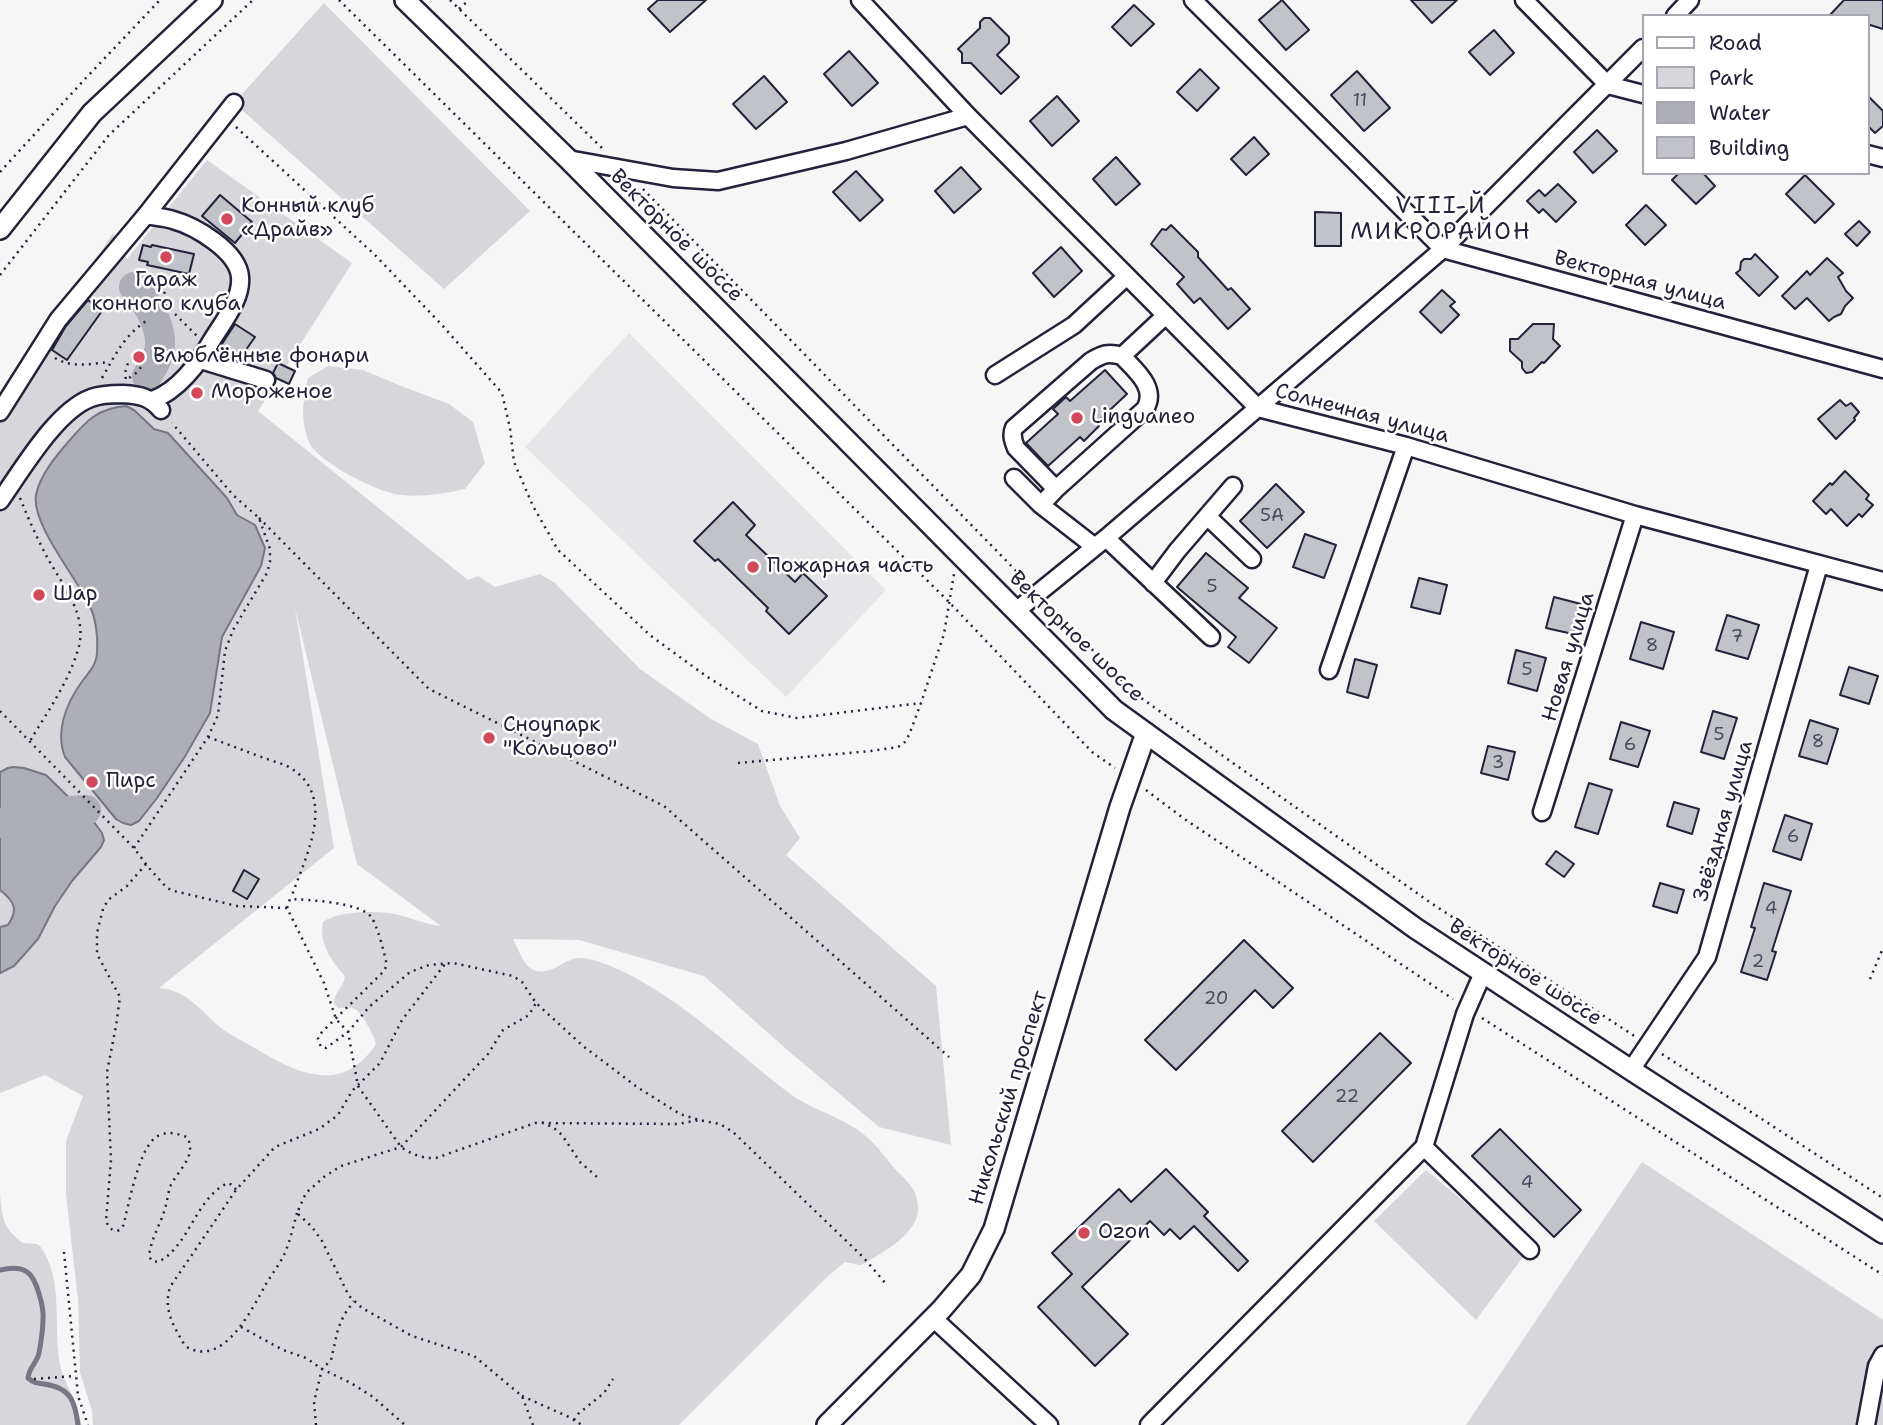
<!DOCTYPE html>
<meta charset="utf-8">
<style>
body{margin:0}
#map{position:relative;width:1883px;height:1425px;overflow:hidden;background:#f6f6f7;font-family:"Shantell Sans",sans-serif}
canvas{display:block}
.legend{position:absolute;left:1642px;top:14px;width:228px;height:161px;box-sizing:border-box;background:#fff;border:2px solid #a7a7b1;margin:0;padding:9px 12px;list-style:none;font-size:21px;color:#22223b}
.legend li{display:flex;align-items:center;gap:14px;height:35px}
.legend b{width:35px;border:2px solid #a7a7b1}
</style>
<div id="map">
<canvas width="1883" height="1425"></canvas>
<ul class="legend">
<li><b style="height:9px;background:#fff"></b>Road</li>
<li><b style="height:19px;background:#d7d7db"></b>Park</li>
<li><b style="height:19px;background:#aeaeb7"></b>Water</li>
<li><b style="height:19px;background:#c2c2c9"></b>Building</li>
</ul>
</div>
<script>
const g = document.querySelector('canvas').getContext('2d');
g.lineJoin = 'round';
function paint(path, color) { g.fillStyle = color; g.fill(path, 'evenodd'); }
function stroke(path, color, width, dash) { g.strokeStyle = color; g.lineWidth = width; g.lineCap = dash ? 'butt' : 'round'; g.setLineDash(dash || []); g.stroke(path); }
function drawText(font, color, halo, rows, align = 'center') {
  g.font = font + ' "Shantell Sans",sans-serif'; g.lineWidth = 5; g.setLineDash([]); g.textBaseline = 'middle'; g.strokeStyle = halo; g.fillStyle = color; for (const [text, x, y, turn = 0] of rows) {
    g.save(); g.translate(x, y); g.rotate((+turn || 0) * Math.PI / 180); g.textAlign = isNaN(turn) ? turn : align; if (halo) g.strokeText(text, 0, 0); g.fillText(text, 0, 0); g.restore();
  }
}
paint(new Path2D(`
 M629 333 886 590 786 697 525 447Z`), '#e6e6e9');
paint(new Path2D(`
 M324 3 530 211 444 289 234 103Z
 M207 160 352 263 258 411 468 580 478 576 495 587 540 574 555 583 640 669 711 719 758 744 780 806 800 838 786 855 936 986 951 1145 879 1127 792 1054 704 976 579 940 513 939C522 956 526 979 553 969 561 965 568 960 577 958 588 956 611 966 622 971 684 1001 735 1052 789 1093 813 1111 844 1117 867 1137 878 1147 886 1158 895 1169 902 1176 911 1184 915 1193 917 1197 918 1204 918 1209 918 1233 884 1252 865 1263L860 1265 845 1262 828 1276 679 1425H93L92 1411 80 1372 78 1300 66 1194V1141L83 1096 45 1075 0 1093V406L113 233 127 259ZM295 608 357 864 441 926C426 925 413 918 398 915 380 910 337 911 323 922 319 944 331 960 345 976 344 987 334 992 334 1003L338 1008C343 1008 352 1007 355 1009 362 1013 375 1037 376 1044 343 1094 300 1075 258 1050 246 1043 232 1036 221 1028 201 1011 187 990 159 988L334 848Z
 M328 366 363 370 401 386 449 404 473 422 485 463 465 489C444 494 422 497 401 495 379 493 317 462 309 442 300 419 303 401 308 378Z
 M1642 1162 1883 1320V1425H1466Z
 M1426 1170 1526 1253 1476 1320 1374 1221Z
 M0 1194C2 1217 3 1229 23 1243L37 1244 40 1246C65 1280 52 1330 61 1369 64 1380 69 1388 74 1399 78 1407 79 1416 82 1425H0Z`), '#d7d7db');
const water = new Path2D(`
 M126 406 134 410 154 429 168 433 227 498 237 515 255 525 265 548 261 566 222 637 210 713 184 758 157 798 139 821 131 825 123 823 116 819 65 757C55 732 66 704 81 683 89 672 97 665 97 651 98 638 96 620 91 609 79 580 31 525 36 495 40 475 56 456 69 441 86 421 98 408 126 406Z
 M13 767 24 768 46 775 94 822 102 833 104 840 101 847 72 881 55 906 38 939 14 966 0 973V927L8 925C19 909 14 901 0 890V772L8 768Z`);
paint(water, '#aeaeb7');
stroke(water, '#767685', 2);
stroke(new Path2D(`
 M0 1270C9 1268 20 1267 27 1272 37 1278 44 1309 43 1319 43 1330 41 1342 39 1353 37 1363 29 1367 28 1378 34 1383 37 1383 44 1384 71 1388 75 1401 78 1425`), '#767685', 5);
stroke(new Path2D(`
 M134 287C149 304 166 332 158 356 155 363 151 370 147 376
 M0 823 55 812 86 810`), '#aeaeb7', 30);
const building = new Path2D(`
 M658 0H706L670 32 648 9Z
 M1282 0 1309 30 1286 50 1259 20Z
 M1411 0H1457L1432 23Z
 M1844 0H1883V29L1867 24V16H1829Z
 M1134 5 1154 24 1131 46 1112 27Z
 M984 18H990L1009 37V43L997 55 1019 77 1001 94 971 63H962V53L958 49 980 28V22Z
 M1494 30 1514 53 1490 75 1469 52Z
 M849 51 878 83 852 106 824 74Z
 M1200 69 1219 88 1197 111 1177 92Z
 M1357 71 1390 108 1364 131 1331 95Z
 M764 76 787 102 756 129 733 104Z
 M1867 95 1883 111V126L1875 133 1867 125Z
 M1057 96 1079 121 1052 146 1030 121Z
 M1597 130 1617 151 1593 173 1574 152Z
 M1254 137 1269 154 1246 175 1231 159Z
 M1116 157 1140 184 1116 205 1093 179Z
 M961 167 981 189 954 213 935 191Z
 M856 171 883 200 860 221 833 192Z
 M1679 173H1703L1715 186 1696 204 1672 180Z
 M1805 175 1834 204 1815 223 1786 194Z
 M1558 184 1576 202 1556 222 1543 209 1539 213 1527 201 1539 190 1545 196Z
 M220 195 252 222 235 243 202 216Z
 M1646 205 1666 225 1645 245 1626 225Z
 M1315 212 1341 213V246H1315Z
 M1859 221 1870 232 1857 246 1845 234Z
 M1171 225 1198 252V257L1228 290 1231 288 1250 309 1228 329 1200 298 1194 303 1177 284 1184 277 1151 244 1162 229 1166 230Z
 M143 245 151 247 152 245 194 254 189 274 147 265 148 262 139 260Z
 M1061 247 1082 271 1054 297 1033 273Z
 M1755 254 1778 277 1759 296 1736 273 1740 270 1741 262 1744 259H1751Z
 M1827 258 1843 273 1838 277 1846 291 1853 298 1845 306 1841 314 1834 317 1829 321 1807 298 1795 309 1782 296 1807 271 1810 275Z
 M1442 290 1455 302 1450 306 1459 315 1441 333 1420 312Z
 M88 300 102 311 67 360 52 350 66 326Z
 M235 324 255 337 243 354 239 351 234 359 218 350Z
 M1533 324H1554L1553 339 1560 346 1544 363 1542 362 1532 372 1526 373 1522 368V362L1510 351V339H1518Z
 M278 363 295 371 289 384 276 378 273 373Z
 M1105 370 1127 394 1096 423 1099 426 1084 441 1080 437 1048 466 1026 443 1058 414 1053 409 1066 397 1070 401Z
 M1840 400 1846 406 1851 403 1859 412 1854 418 1855 420 1836 439 1818 419Z
 M1845 471 1869 495 1866 499 1873 505 1862 517 1859 514 1847 526 1831 509 1826 514 1813 501 1830 483 1832 485Z
 M1276 484 1304 512 1267 548 1240 521Z
 M733 502 755 525 746 535 795 582 803 573 827 596 789 634 766 611 768 608 718 559 715 561 694 541Z
 M1305 534 1336 545 1324 578 1293 567Z
 M1206 553 1248 588 1239 598 1277 628 1249 663 1228 647 1236 637 1177 587Z
 M1419 578 1447 585 1440 614 1411 607Z
 M1554 597 1581 604 1573 634 1546 628Z
 M1727 615 1759 625 1748 659 1716 650Z
 M1641 622 1674 632 1663 669 1630 659Z
 M1516 650 1546 658 1537 691 1508 683Z
 M1355 659 1377 665 1368 698 1347 692Z
 M1849 667 1878 676 1869 704 1840 695Z
 M1713 711 1737 718 1724 759 1701 752Z
 M1810 720 1838 729 1827 764 1799 756Z
 M1621 722 1650 731 1638 767 1610 759Z
 M1488 746 1515 752 1508 780 1481 773Z
 M1589 783 1612 790 1598 834 1575 827Z
 M1674 802 1699 809 1692 834 1667 826Z
 M1785 815 1812 824 1801 860 1773 851Z
 M1556 851 1574 864 1564 877 1546 864Z
 M244 870 259 879 247 899 233 891Z
 M1660 883 1684 890 1677 913 1653 906Z
 M1764 883 1791 891 1772 951 1776 952 1767 980 1741 972 1755 928 1751 927Z
 M1244 940 1293 988 1273 1008 1255 990 1176 1070 1145 1040Z
 M1380 1033 1411 1063 1313 1162 1282 1131Z
 M1500 1129 1581 1210 1554 1237 1472 1156Z
 M1166 1169 1208 1212 1204 1216 1248 1261 1238 1271 1194 1226 1180 1239 1170 1229 1164 1235 1150 1221 1082 1287 1128 1334 1095 1366 1038 1307 1072 1274 1052 1253 1119 1189 1131 1202Z`);
paint(building, '#c2c2c9');
stroke(building, '#22223b', 2);
const minor = new Path2D(`
 M860 0 968 116 1258 408 1406 446 1635 515 1883 581
 M1193 0 1443 249 1883 369
 M1524 0 1608 85 1643 94
 M1675 16 1690 0
 M1867 154 1883 158
 M568 159 673 178 718 181 846 151 968 116
 M146 215 234 103
 M1122 356C1135 370 1158 388 1145 409L1056 489 1016 448C1013 441 1011 435 1014 428L1091 361C1103 354 1108 352 1122 356L1166 315
 M201 360 266 380
 M995 375 1074 325 1127 276
 M0 412 58 320 146 215C155 217 164 217 173 220 195 226 238 251 240 277 242 299 223 322 212 340 199 363 177 392 152 400
 M1014 478 1041 505
 M1056 489 1041 505 1095 547
 M0 501C22 470 56 411 91 398 101 394 113 394 123 394 140 395 150 397 161 410
 M1207 516 1252 559
 M1106 538 1211 637
 M1153 583 1177 551 1233 486
 M1016 611 1106 538 1443 249 1643 48
 M1329 670 1406 446
 M1542 812 1635 515
 M1631 1070 1707 957 1819 565
 M1424 1147 1530 1250
 M933 1318 1049 1425
 M1149 1425 1424 1147 1465 1014 1483 973
 M1866 1425 1877 1366 1883 1355`);
const major = new Path2D(`
 M405 0 568 159 1114 710 1415 928 1631 1070 1883 1233
 M0 229 92 113 212 0
 M827 1425 941 1310 971 1275 994 1229 1120 807 1146 733`);
stroke(minor, '#22223b', 21);
stroke(major, '#22223b', 24);
stroke(new Path2D(`
 M339 0 948 601 1092 752 1115 768
 M450 0 603 149
 M459 9 469 0
 M236 127 375 255 441 324 502 393 510 428 514 462 533 506 558 550 651 636 706 676 762 711 797 718 921 703
 M0 172 84 80 160 0
 M643 189 1027 582
 M0 275 109 135 253 0
 M165 292 162 297 163 302 197 336
 M55 358C71 368 91 364 109 362
 M135 358 141 360 142 366 135 374 126 380 125 373 128 363Z
 M102 378C116 354 124 335 149 319
 M20 498C28 518 37 538 47 557 61 583 87 613 79 646 70 680 48 711 30 741
 M259 518 429 689 664 806 949 1057
 M1048 604 1134 693 1431 903 1636 1037
 M0 711 134 848 149 868 167 888 174 891 237 906 287 908 324 983 336 1019 348 1032 358 1086 401 1147C411 1154 423 1159 436 1158L535 1123 678 1124 699 1120
 M208 737C227 744 245 751 264 758 272 761 281 763 289 767 339 796 305 857 291 898
 M738 763 871 751 898 747 905 742 909 735 921 703 944 634 954 574
 M1146 790 1183 818 1453 999
 M134 848 208 737 218 715 225 651 233 630 267 573 270 562V549L259 518 233 495 172 423
 M146 864 127 886 108 900 103 909 97 933V954L120 997 116 1026 107 1072 111 1160 106 1221C109 1228 112 1232 120 1230L123 1226C129 1206 139 1142 160 1135 169 1131 178 1134 187 1137 198 1156 177 1171 170 1187 168 1194 167 1202 165 1209 160 1225 151 1239 149 1256L152 1261 158 1262C189 1247 196 1197 228 1183L234 1186 236 1190
 M287 908 290 899C308 900 362 902 372 918 377 926 384 951 386 961V967L383 972 319 1035 318 1039 321 1047 326 1048 348 1032 369 1007 410 972 429 965 453 963 513 976 522 982 536 1003 583 1046 637 1087 680 1114 699 1120 720 1124 733 1132 863 1257 887 1285
 M1870 979 1883 948
 M1482 1018 1883 1275
 M1662 1054 1883 1198
 M542 1122 554 1128 562 1135 580 1162 597 1177
 M297 1213C293 1227 290 1242 284 1255 279 1265 272 1274 266 1284 252 1309 223 1370 185 1346 174 1326 163 1311 170 1287L236 1190 275 1147 319 1129 338 1115 352 1091 380 1063 402 1020 445 964
 M64 1252 77 1385 78 1396 88 1425
 M241 1327 283 1350 306 1358 322 1369 351 1383 373 1397 405 1425
 M34 1379 76 1376
 M522 1396 569 1417 582 1425
 M574 1420 578 1414 604 1393 613 1379
 M316 1425 314 1402 322 1369 331 1360 338 1329 344 1315 354 1301
 M533 1425 522 1396 474 1356 412 1336 362 1308 349 1296 322 1241 312 1227 297 1213 306 1193 324 1177 341 1166 401 1147 488 1054 503 1030 529 1015 536 1003`), '#22223b', 2.5, [2, 5]);
stroke(minor, '#fff', 16);
stroke(major, '#fff', 19);
for (const [x, y, r, color] of [
 [227,219,7,"#d1495b"],
 [166,257,7,"#d1495b"],
 [139,357,7,"#d1495b"],
 [197,393,7,"#d1495b"],
 [1077,418,7,"#d1495b"],
 [753,567,7,"#d1495b"],
 [39,595,7,"#d1495b"],
 [489,738,7,"#d1495b"],
 [92,782,7,"#d1495b"],
 [1084,1233,7,"#d1495b"]
]) { const dot = new Path2D(); dot.arc(x, y, r, 0, 2 * Math.PI); g.fillStyle = color; g.fill(dot); stroke(dot, '#fff', 2.5); }
drawText('18px', '#4a4a5e', null, [
 ["11",1360,101],
 ["5А",1272,516],
 ["5",1212,587],
 ["7",1737,637],
 ["8",1652,646],
 ["5",1527,670],
 ["5",1719,735],
 ["8",1818,742],
 ["6",1630,745],
 ["3",1498,763],
 ["6",1793,837],
 ["4",1771,909],
 ["2",1758,962],
 ["20",1216,999],
 ["22",1347,1097],
 ["4",1527,1183]
]);
drawText('21px', '#22223b', '#fff', [
 ["Конный клуб",241,207],
 ["«Драйв»",241,231],
 ["Гараж",166,281,"center"],
 ["конного клуба",166,305,"center"],
 ["Влюблённые фонари",153,357],
 ["Мороженое",211,393],
 ["Linguaneo",1091,418],
 ["Пожарная часть",767,567],
 ["Шар",53,595],
 ["Сноупарк",503,726],
 ["\"Кольцово\"",503,750],
 ["Пирс",106,782],
 ["Ozon",1098,1233]
], 'left');
drawText('21px', '#22223b', '#fff', [
 ["Векторное шоссе",676,236,45],
 ["Векторная улица",1640,281,15],
 ["Солнечная улица",1362,414,15],
 ["Векторное шоссе",1076,637,44],
 ["Новая улица",1569,657,-73],
 ["Звёздная улица",1724,821,-74],
 ["Векторное шоссе",1525,973,33],
 ["Никольский проспект",1009,1098,-73]
]);
g.letterSpacing = '2px';
drawText('23px', '#22223b', '#fff', [
 ["VIII-Й",1441,207],
 ["МИКРОРАЙОН",1441,233]
]);
g.letterSpacing = '0px';
</script>
